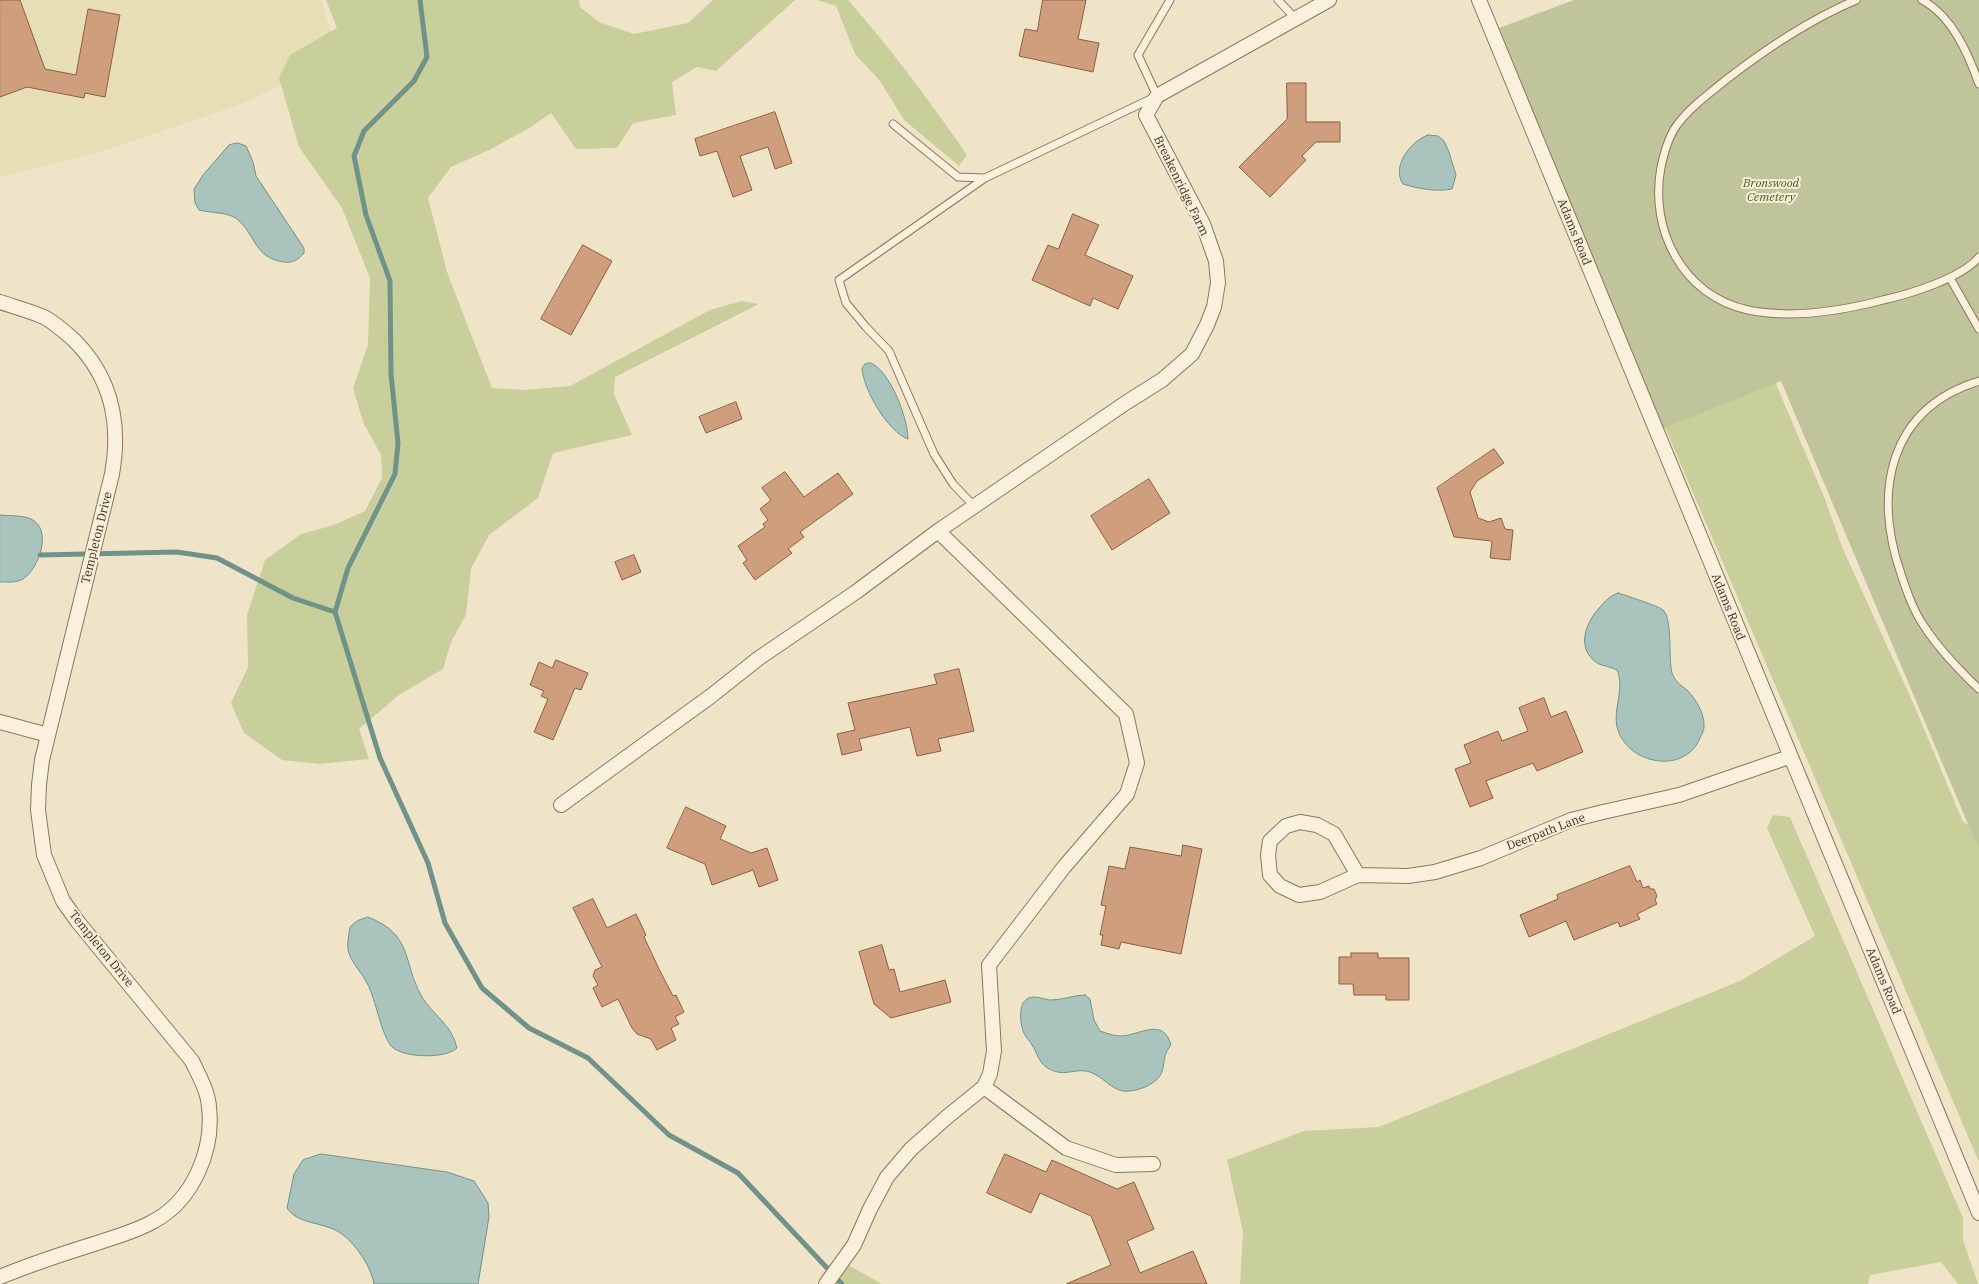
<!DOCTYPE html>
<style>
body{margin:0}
canvas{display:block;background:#f0e4c8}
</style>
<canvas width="1979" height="1284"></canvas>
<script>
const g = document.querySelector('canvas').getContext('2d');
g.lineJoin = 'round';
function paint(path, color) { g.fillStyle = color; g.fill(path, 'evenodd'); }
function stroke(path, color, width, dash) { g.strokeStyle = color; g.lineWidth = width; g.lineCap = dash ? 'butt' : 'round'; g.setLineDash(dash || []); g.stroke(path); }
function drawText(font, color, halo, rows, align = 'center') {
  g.font = font + ' "IBM Plex Serif",serif'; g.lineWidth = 4; g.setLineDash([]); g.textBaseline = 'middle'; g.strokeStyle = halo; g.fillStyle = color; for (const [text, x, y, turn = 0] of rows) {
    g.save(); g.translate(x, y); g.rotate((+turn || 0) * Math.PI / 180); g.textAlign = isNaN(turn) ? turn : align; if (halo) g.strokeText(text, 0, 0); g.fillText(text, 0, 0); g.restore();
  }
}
paint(new Path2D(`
 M0 0H321L339 56 242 104 103 151 0 177Z`), '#e6deb5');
paint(new Path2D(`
 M326 0H579L580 7 599 22 634 34 688 23 713 0H795L716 71 697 67 672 82 676 115 633 123 617 148 576 149 551 113 531 127 491 149 451 167 428 198 448 275 492 388 525 390 570 386 710 310 741 301 759 304 615 377 614 394 632 435 553 453 538 498 489 535 471 569 466 615 451 642 443 669 399 695 359 729 369 759 319 764 282 760 244 733 231 703 248 667 247 615 265 560 301 534 334 525 365 511 382 478 381 455 363 422 353 388 368 345 370 278 342 208 299 147 279 78 290 55 337 28Z
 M817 0H848C891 49 930 101 967 155L959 166 904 120 880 81 855 54 836 6Z
 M1773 377 1825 499 1842 547 1914 705 1963 822 1979 831V1162L1664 425Z
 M1773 815 1790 817 1963 1218V1240L1978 1284H1958L1941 1262 1870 1275 1868 1284H1240L1243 1232 1227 1160 1304 1131 1379 1127 1740 981 1815 936 1767 828Z
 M846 1264 882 1284H826Z`), '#c9cf9b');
paint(new Path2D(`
 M1574 0H1979V850L1781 381 1662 429 1499 28Z`), '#bfc49a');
const water = new Path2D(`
 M1428 135 1438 136 1444 141 1449 152 1456 175 1452 189C1435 192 1420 189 1403 184 1391 166 1411 141 1428 135Z
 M238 143 246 146 253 162 256 176 304 248V253C298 260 293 263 284 262 254 258 256 235 237 219 228 212 210 213 199 210L195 203 194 189 203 175 229 145Z
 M871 363C890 371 908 418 908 439 888 432 863 389 862 368L865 364Z
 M0 515C10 516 22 515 31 519 53 529 39 569 23 579 16 583 7 582 0 582Z
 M1618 593C1622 594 1661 607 1663 610 1673 619 1668 659 1672 673 1675 681 1680 685 1687 690 1696 699 1705 714 1704 727 1704 730 1702 734 1700 738 1686 773 1633 766 1619 733 1610 713 1626 690 1617 670 1611 667 1604 666 1599 664 1578 652 1583 629 1595 613 1602 605 1607 597 1618 593Z
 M368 917C414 935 402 962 422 997 433 1015 452 1025 457 1048 446 1059 404 1058 392 1047 381 1035 376 999 367 983 362 973 350 961 348 950 347 942 349 934 350 927L357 921Z
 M1085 995 1090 999 1094 1020 1100 1031C1106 1033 1114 1036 1120 1036 1139 1036 1163 1016 1171 1045 1158 1060 1171 1073 1149 1085 1142 1089 1131 1092 1123 1091 1111 1089 1102 1076 1090 1072 1074 1067 1064 1079 1046 1067 1038 1061 1037 1052 1032 1045 1030 1041 1027 1039 1025 1035 1020 1027 1017 1002 1029 998 1037 995 1044 1000 1051 1000 1063 1000 1074 995 1085 995Z
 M321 1154 447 1172 474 1181 488 1203 489 1217 478 1284H374C371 1265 351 1236 333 1229 317 1222 297 1223 287 1208L294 1174 303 1160Z`);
paint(water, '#a9c4bc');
stroke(water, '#6f938a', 1);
stroke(new Path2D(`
 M420 0 427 57 414 81 364 131 354 156 366 215 390 281 391 374 398 443 395 474 348 568 335 612 380 758 428 863 445 923 482 988 529 1028 588 1058 669 1135 738 1173 842 1284
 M40 555 177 552 217 558 293 598 335 612`), '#6f938a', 5);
const building = new Path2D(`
 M0 0H20L45 69 76 75 88 9 120 15 105 97 85 93 84 98 27 87 0 97Z
 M1043 0H1086L1078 39 1099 43 1093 72 1019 56 1025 29 1037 31Z
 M1287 83H1306V122H1340V142H1316L1302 156 1306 160 1270 197 1239 167 1287 119Z
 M775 112 792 163 775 169 768 147 740 156 752 190 733 197 717 151 700 156 695 139Z
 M1073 214 1099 225 1085 255 1133 276 1118 309 1093 298 1090 306 1032 280 1048 245 1058 249Z
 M583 245 612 261 571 335 541 319Z
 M736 402 742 419 706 433 699 417Z
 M1494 449 1504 463 1477 481 1470 492 1478 518 1489 522 1501 518 1505 529 1513 530 1510 560 1490 558 1492 541 1454 537 1437 488Z
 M785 472 804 497 838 473 853 494 800 532 804 537 788 549 792 553 755 580 743 563 747 560 738 546 765 527 763 524 768 520 760 509 771 500 762 488Z
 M1149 479 1170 513 1112 550 1091 516Z
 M634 555 641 572 622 580 615 562Z
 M556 660 588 673 581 690 575 688 553 740 534 732 548 699 541 696 544 691 530 685 539 662 552 668Z
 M959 669 974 731 938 739 941 751 917 756 910 727 859 739 862 750 842 755 837 734 855 730 848 703 937 684 934 675Z
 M1544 698 1551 717 1566 711 1583 752 1537 771 1533 763 1486 781 1493 798 1470 807 1455 769 1471 763 1464 745 1498 731 1502 741 1528 731 1519 708Z
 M686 807 726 826 720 839 751 853 767 848 778 880 759 887 753 870 712 885 705 864 667 848Z
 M1183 845 1202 849 1181 954 1121 942 1119 949 1101 945 1103 935H1100L1106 906 1101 905 1109 866 1125 869 1130 847 1181 856Z
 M1630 866 1637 882 1640 880 1643 888 1649 886 1650 889H1654L1657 896 1655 900 1657 904 1637 914 1640 919 1620 927 1618 922 1574 940 1566 921 1529 937 1520 915 1558 899 1557 895Z
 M593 899 607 928 636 914 646 935 644 937 659 969 673 996 676 995 684 1012 675 1017 679 1024 671 1028 676 1040 657 1050 651 1039 637 1034 632 1028 618 999 602 1007 593 988 598 985 593 976 595 970 602 967 573 908Z
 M882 945 889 970 894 969 900 992 945 980 951 1002 891 1018 874 1004 859 952Z
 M1351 953H1378V958H1409V1000H1386V995H1354L1353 984H1339V957H1351Z
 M1005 1154 1046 1172 1052 1160 1117 1189 1134 1182 1154 1229 1127 1241 1140 1273 1193 1251 1207 1284H1066L1111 1265 1091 1216 1040 1193 1031 1213 987 1193Z`);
paint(building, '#cf9f7d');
stroke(building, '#8d5f41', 1);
const lane = new Path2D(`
 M1278 0 1295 18
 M1856 0C1809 20 1767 48 1727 79 1710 93 1690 107 1677 125 1668 137 1664 153 1661 167 1649 230 1683 296 1748 310 1791 319 1841 311 1883 300 1910 294 1962 278 1979 257
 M1922 0C1952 16 1968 53 1979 84
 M893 124 958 177 985 178 1157 96 1138 55 1170 0
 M1950 278 1979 329
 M1979 381C1888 409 1873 493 1901 574 1907 592 1913 610 1924 626 1939 649 1959 670 1979 689
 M974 506 953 484 934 454 889 351 866 327 846 303 839 280 985 178`);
const street = new Path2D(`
 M1479 0 1979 1213
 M0 302C15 307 30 311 44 317 55 323 65 332 74 340 112 378 121 423 112 474L42 760 39 785 38 810 44 855 63 901 78 922 192 1061C199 1076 208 1091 209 1107 214 1150 193 1200 154 1221 135 1232 114 1237 94 1244 62 1254 31 1264 0 1277
 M0 722 48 735
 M561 805 711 696 759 658 856 592 938 531 1127 402 1162 380 1192 354 1207 325 1214 307 1218 283 1216 261 1203 224 1146 115 1157 96 1329 0
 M1358 875 1334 834 1317 825 1300 822 1286 826 1270 841 1268 855 1270 875 1280 886 1299 895 1320 892 1358 875 1408 876 1435 872 1481 858 1571 820 1603 812 1679 795 1789 757
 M984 1087 1066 1148 1116 1165 1153 1164
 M826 1284 854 1245 870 1209 887 1177 911 1149 947 1117 984 1087 990 1074 994 1051 989 965 1064 867 1127 794 1137 763 1126 714 938 531`);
stroke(lane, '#8d765c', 9);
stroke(street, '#8d765c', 16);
stroke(lane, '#faf1dc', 7);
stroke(street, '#faf1dc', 14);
drawText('italic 12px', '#4d5a26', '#f7eed8', [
 ["Bronswood",1771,184],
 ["Cemetery",1771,198]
]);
drawText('12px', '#3d2e20', '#f7eed8', [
 ["Breakenridge Farm",1181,186,64],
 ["Adams Road",1574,232,68],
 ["Templeton Drive",97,538,-76],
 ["Adams Road",1728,607,68],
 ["Deerpath Lane",1546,832,-21],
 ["Templeton Drive",101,949,51],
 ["Adams Road",1883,981,67]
]);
</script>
